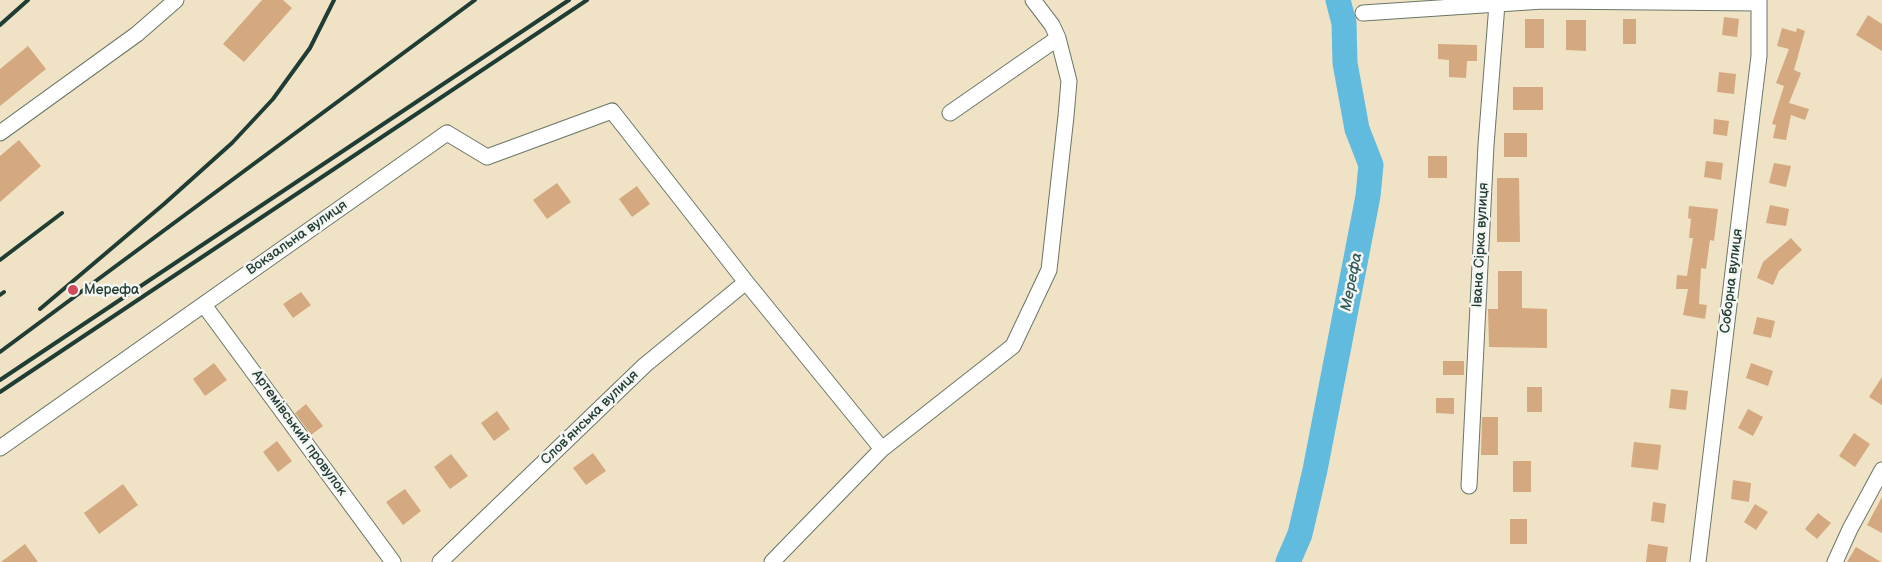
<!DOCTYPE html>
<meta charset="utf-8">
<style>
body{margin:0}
canvas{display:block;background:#efe2c5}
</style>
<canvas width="1882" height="562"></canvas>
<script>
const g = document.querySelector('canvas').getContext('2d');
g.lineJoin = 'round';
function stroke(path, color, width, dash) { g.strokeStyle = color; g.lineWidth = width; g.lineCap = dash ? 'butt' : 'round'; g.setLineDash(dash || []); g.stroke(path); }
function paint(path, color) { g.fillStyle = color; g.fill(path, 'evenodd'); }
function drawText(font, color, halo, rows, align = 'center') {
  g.font = font + ' "Balsamiq Sans",sans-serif'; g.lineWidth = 5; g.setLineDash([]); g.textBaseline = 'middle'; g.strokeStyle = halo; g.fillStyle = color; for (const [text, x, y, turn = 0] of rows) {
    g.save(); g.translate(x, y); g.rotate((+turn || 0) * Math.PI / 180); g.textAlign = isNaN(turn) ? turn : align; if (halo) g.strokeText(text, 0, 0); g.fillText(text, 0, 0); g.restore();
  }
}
stroke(new Path2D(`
 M1288 562 1300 534 1315 470 1368 196 1371 165 1357 129 1345 63 1344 23 1338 0`), '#61bbde', 25);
paint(new Path2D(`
 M262 0H283L292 8 244 62 223 44Z
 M1868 15 1882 24V51L1856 35Z
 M1724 17 1739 19 1737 37 1722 35Z
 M1525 19H1544V48H1525Z
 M1623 19H1636V44H1623Z
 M1566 20H1586V51L1566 50Z
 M1782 28 1796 32 1797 28 1805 31 1794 70 1801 73 1789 103 1809 109 1805 120 1791 115 1786 140 1773 138 1776 125 1772 124 1784 86 1776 83 1789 49 1777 46Z
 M1438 44 1477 45V61H1467L1466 78 1449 77V60L1438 59Z
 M28 46 46 69 0 106V69Z
 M1719 72 1736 74 1734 94 1717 92Z
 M1513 87H1543V110H1513Z
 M1714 119 1729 121 1727 136 1713 134Z
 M1504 133H1527V157H1504Z
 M19 140 41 166 0 202V156Z
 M1428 156H1447V178H1428Z
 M1706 161 1723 163 1721 180 1704 177Z
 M1774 163 1791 166 1786 187 1769 183Z
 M1497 178H1519L1520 242H1497Z
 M557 183 571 202 547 219 533 200Z
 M637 186 650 204 632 217 619 199Z
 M1770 205 1789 209 1786 226 1766 223Z
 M1689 206 1718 209 1714 241 1710 240 1706 269 1701 268 1699 304 1707 305 1705 319 1683 315 1688 289H1676L1677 275 1687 276 1693 238H1689L1691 219 1688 218Z
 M1791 238 1802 250 1779 271 1773 285 1757 278 1763 262Z
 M1498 271H1522V308L1547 309V348L1489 347 1488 309H1498Z
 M301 292 311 305 293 318 283 304Z
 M1757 317 1775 321 1771 338 1753 334Z
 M1443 361H1464V375H1443Z
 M214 363 227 380 205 396 193 379Z
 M1751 363 1773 371 1768 386 1746 378Z
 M1882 377V405L1869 397Z
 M1527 387H1542V412H1527Z
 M1671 389 1688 391 1686 410 1669 408Z
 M1436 398H1454V414L1436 413Z
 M306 404 323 426 311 435 295 413Z
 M1748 409 1763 417 1753 436 1738 428Z
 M497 411 510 429 494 441 481 423Z
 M1482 417H1498V455H1481Z
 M1854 433 1870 444 1855 467 1839 456Z
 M277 441 292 461 278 472 263 452Z
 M1634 442 1661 445 1658 470 1631 467Z
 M593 453 606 471 586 485 573 468Z
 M451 454 468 476 450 489 434 467Z
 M1513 461H1531V492H1513Z
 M1733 480 1751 483 1749 502 1731 499Z
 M123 484 138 505 99 534 84 513Z
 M405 489 421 511 403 525 386 502Z
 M1882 497V533L1867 525Z
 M1653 502 1666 504 1664 523 1651 521Z
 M1755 504 1768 512 1756 530 1744 522Z
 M1818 513 1831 523 1817 539 1805 529Z
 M1510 519H1527V544H1510Z
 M25 544 38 562H1Z
 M1648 544 1668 547 1666 562H1646Z
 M1856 547 1881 562H1847Z`), '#d4a980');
const minor = new Path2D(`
 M1363 13 1543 1 1759 3
 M950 113 1058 38
 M0 133 137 34 176 0
 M204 305 393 562
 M0 448 447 133 487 157 612 111 746 282 882 449
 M1469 486 1486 145 1497 4
 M440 562 645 365 746 282
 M772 562 882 449 1013 346 1049 270 1066 116 1069 81 1058 38 1052 25 1033 0
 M1698 562 1759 56V0
 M1835 562 1850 529 1882 470`);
stroke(minor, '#687767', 17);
stroke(minor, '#fff', 15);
stroke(new Path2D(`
 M0 25 28 0
 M0 260 62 213
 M0 295 4 292
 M40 309 164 204 232 143 273 99 310 48 334 0
 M0 352 475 0
 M0 380 569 0
 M0 392 587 0`), '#1f3d34', 4);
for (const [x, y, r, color] of [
 [73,290,6,"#d1495b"]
]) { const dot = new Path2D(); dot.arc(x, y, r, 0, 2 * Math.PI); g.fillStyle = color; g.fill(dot); stroke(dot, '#f6f6f2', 2); }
drawText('14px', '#1f3d34', '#f6f6f2', [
 ["Вокзальна вулиця",297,238,-35],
 ["Івана Сірка вулиця",1481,245,-87],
 ["Соборна вулиця",1732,281,-83],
 ["Слов’янська вулиця",590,418,-44],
 ["Артемівський провулок",299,433,54]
]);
drawText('14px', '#1f3d34', '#f6f6f2', [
 ["Мерефа",84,290]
], 'left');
drawText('italic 15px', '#305c5e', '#f6f6f2', [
 ["Мерефа",1352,282,-79]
]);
</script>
